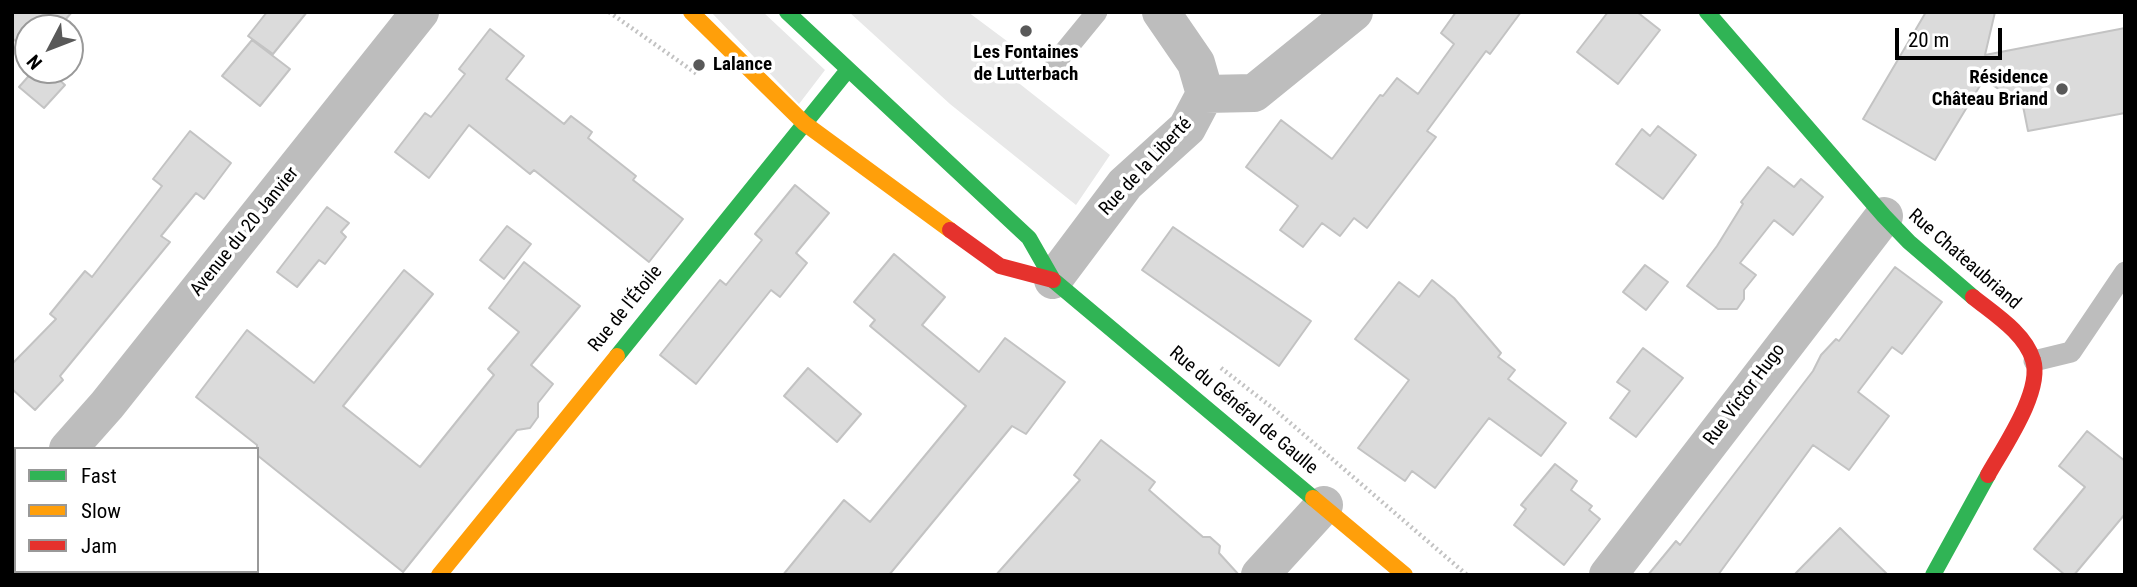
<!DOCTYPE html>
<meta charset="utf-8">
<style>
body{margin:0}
#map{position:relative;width:2137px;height:587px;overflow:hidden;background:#fff;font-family:"Roboto Condensed",sans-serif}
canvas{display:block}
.frame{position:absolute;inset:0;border:14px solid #000;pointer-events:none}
.legend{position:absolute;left:14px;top:447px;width:245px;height:126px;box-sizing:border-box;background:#fff;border:2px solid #999;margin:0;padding:9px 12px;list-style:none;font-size:21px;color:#000}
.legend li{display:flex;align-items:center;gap:14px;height:35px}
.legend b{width:35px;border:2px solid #999}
.north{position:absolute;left:14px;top:14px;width:70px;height:70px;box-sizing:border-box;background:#fff;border:2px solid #999;border-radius:50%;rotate:228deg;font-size:19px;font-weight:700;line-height:28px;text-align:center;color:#000}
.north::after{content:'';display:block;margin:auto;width:24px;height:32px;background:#595959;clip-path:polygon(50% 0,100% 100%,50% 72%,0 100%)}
.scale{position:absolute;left:1895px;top:28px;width:107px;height:32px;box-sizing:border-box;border:4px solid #000;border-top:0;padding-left:9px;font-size:21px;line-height:24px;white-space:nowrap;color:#000;-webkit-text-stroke:5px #fff;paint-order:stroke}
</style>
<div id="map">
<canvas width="2137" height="587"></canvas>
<div class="frame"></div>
<ul class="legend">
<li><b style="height:9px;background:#30b455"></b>Fast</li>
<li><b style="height:9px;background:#ff9f0a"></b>Slow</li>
<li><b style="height:9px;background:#e5322d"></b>Jam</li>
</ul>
<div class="north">N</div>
<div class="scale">20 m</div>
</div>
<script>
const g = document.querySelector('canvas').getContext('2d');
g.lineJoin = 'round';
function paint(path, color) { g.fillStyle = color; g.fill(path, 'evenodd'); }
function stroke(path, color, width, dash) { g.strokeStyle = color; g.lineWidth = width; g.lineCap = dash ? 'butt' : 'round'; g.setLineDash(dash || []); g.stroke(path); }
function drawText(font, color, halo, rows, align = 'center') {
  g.font = font + ' "Roboto Condensed",sans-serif'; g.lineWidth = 7; g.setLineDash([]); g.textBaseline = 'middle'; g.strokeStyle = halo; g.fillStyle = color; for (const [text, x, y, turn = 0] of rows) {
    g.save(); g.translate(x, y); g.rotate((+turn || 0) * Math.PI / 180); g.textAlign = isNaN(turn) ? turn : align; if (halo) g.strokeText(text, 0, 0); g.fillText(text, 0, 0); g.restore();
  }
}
paint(new Path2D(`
 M711 12H763L825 70 799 104Z
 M849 12H968L1027 56 1011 77 1110 155 1076 205 950 104Z`), '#e8e8e8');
const building = new Path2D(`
 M12 12H72L58 28H28V52L12 38Z
 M267 12H307L273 54 248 36Z
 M1456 12H1521L1490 54 1486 51 1427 131 1436 137 1367 228 1354 218 1340 236 1322 223 1303 247 1280 230 1298 206 1246 167 1281 120 1332 159 1380 95 1383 96 1397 78 1418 94 1454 44 1441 33Z
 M1608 12H1637L1660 30 1618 84 1577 52Z
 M1926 12H1995L1985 55 2125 28V113L2028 131 2023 106 1984 79 1935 160 1863 119Z
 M490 29 524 56 506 79 564 124 571 116 592 132 588 138 636 176 633 180 683 219 649 262 534 170 530 174 469 125 429 178 395 152 425 113 431 117 447 97 465 74 459 69Z
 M252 40 290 69 260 106 222 76Z
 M34 70H48L65 85 44 108 19 87Z
 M1658 126 1696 155 1663 199 1616 164 1642 129 1650 136Z
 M190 131 231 163 204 199 196 193 161 236 170 242 60 376 63 380 35 410 12 389V364L56 319 50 314 85 271 92 277 162 186 153 179Z
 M1768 167 1794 187 1801 179 1823 197 1793 235 1774 220 1740 263 1756 275 1744 290V299L1737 309H1718L1687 286 1717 246 1743 204 1741 202Z
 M795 185 829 213 796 253 807 263 780 297 771 290 696 384 660 355 720 280 726 285 762 240 755 234Z
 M327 207 349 223 341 232 346 237 325 264 319 260 297 287 277 272Z
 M507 226 531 244 504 279 480 260Z
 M1173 227 1311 321 1279 366 1142 270Z
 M894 254 945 297 922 325 979 372 1005 338 1065 382 1026 434 1012 426 889 575H783L844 500 870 522 966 406 870 326 875 320 854 302Z
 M524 262 580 306 531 365 553 384 538 403V417L530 428 517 430 403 572 257 455V445L196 397 247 330 314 383 404 270 433 294 343 406 420 467 494 375 488 369 519 332 489 308Z
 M1645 265 1668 282 1646 310 1623 292Z
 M1895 267 1942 302 1902 354 1892 347 1858 392 1889 416 1849 470 1813 445 1718 575H1648L1676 541 1680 545 1813 371 1821 355 1836 339 1839 341Z
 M1432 280 1454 298 1501 353 1498 357 1515 370 1508 379 1566 423 1541 456 1489 418 1435 488 1412 471 1405 481 1358 448 1409 380 1355 339 1399 282 1419 297Z
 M1643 348 1683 378 1636 437 1610 418 1630 391 1617 382Z
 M808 368 861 414 837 442 784 396Z
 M2087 431 2125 461V514L2074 575H2065L2034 549 2085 487 2059 466Z
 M1101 440 1155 482 1149 490 1203 537H1210L1220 546 1219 553 1239 575H996L1080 480 1074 475Z
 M1555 464 1577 481 1571 490 1592 506 1589 510 1600 519 1564 565 1514 525 1526 509 1521 505Z
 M1840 528 1888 575H1794Z`);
paint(building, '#dbdbdb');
stroke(building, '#c3c3c3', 2);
stroke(new Path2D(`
 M609 12 697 74
 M1221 368 1274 409 1467 575`), '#c2c2c2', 4.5, [2, 3.5]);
stroke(new Path2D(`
 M1056 62 1097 12
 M2034 361 2071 352 2125 272`), '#bdbdbd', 21);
stroke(new Path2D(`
 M1205 94 1254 93 1354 12
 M1053 280 1125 184 1187 128 1205 94 1196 63 1161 12
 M68 449 107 405 420 12
 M12 505 16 502
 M1260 575 1324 505
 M1608 575 1884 216`), '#bdbdbd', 38);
stroke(new Path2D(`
 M787 12 1029 238 1053 280 1313 498
 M1707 12 1884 216 1909 242 1973 297
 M617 356 847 71
 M1933 575 1988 475`), '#30b455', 16);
stroke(new Path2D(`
 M691 12 804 123 950 230
 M1313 498 1405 575
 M439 575 617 356`), '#ff9f0a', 16);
stroke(new Path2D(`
 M950 230 1000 266 1053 280
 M1973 297C1994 314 2025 333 2033 360 2043 391 2003 448 1988 475`), '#e5322d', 16);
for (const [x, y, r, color] of [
 [1026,31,7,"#595959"],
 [699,65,7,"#595959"],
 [2062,89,7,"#595959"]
]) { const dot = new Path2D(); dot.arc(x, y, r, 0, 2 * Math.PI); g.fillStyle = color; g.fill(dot); stroke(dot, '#fff', 2.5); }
drawText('bold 19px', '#000', '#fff', [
 ["Les Fontaines",1026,53],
 ["de Lutterbach",1026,75],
 ["Lalance",713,65,"left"],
 ["Résidence",2048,78,"right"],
 ["Château Briand",2048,100,"right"]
]);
drawText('19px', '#000', '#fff', [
 ["Rue de la Liberté",1146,167,-47],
 ["Avenue du 20 Janvier",245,232,-51],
 ["Rue Chateaubriand",1964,260,41],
 ["Rue de l'Étoile",626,309,-51],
 ["Rue Victor Hugo",1745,395,-53],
 ["Rue du Général de Gaulle",1243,411,40]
]);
</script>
